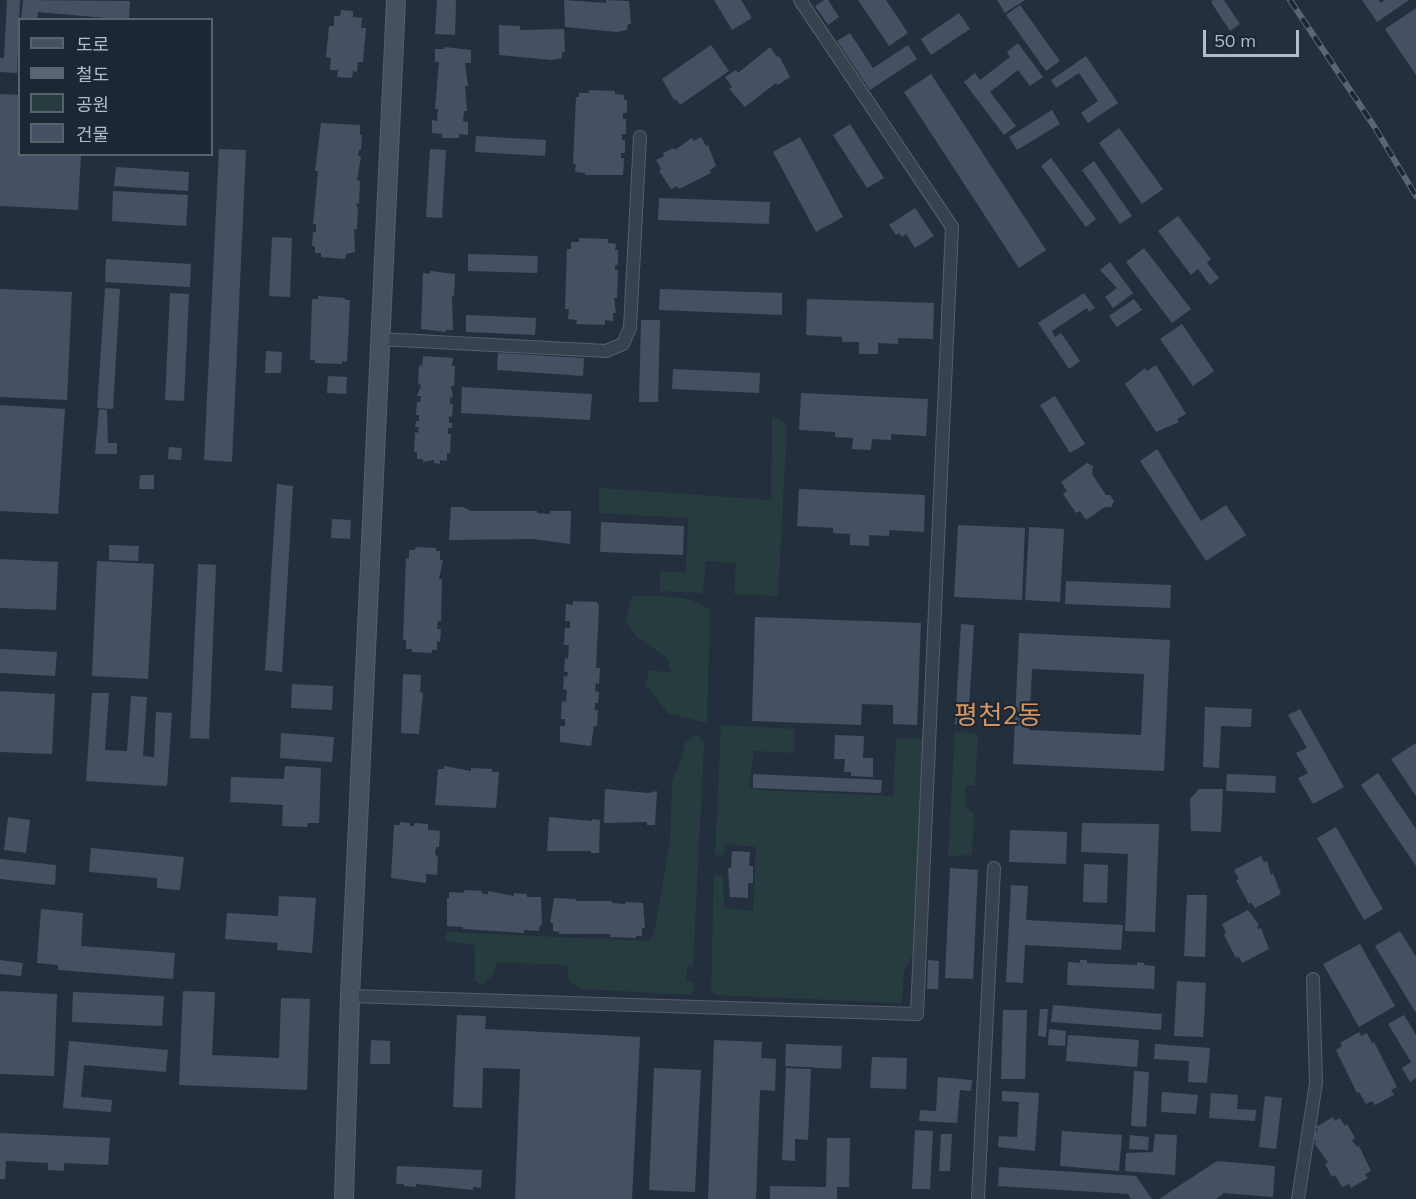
<!DOCTYPE html>
<meta charset="utf-8">
<style>
body{margin:0}
#map{position:relative;width:1416px;height:1199px;overflow:hidden;background:#242f3e;font-family:Mulish,"Noto Sans KR",sans-serif}
canvas{display:block}
.legend{position:absolute;left:18px;top:18px;width:195px;height:138px;box-sizing:border-box;background:#1d2633;border:2px solid #59626f;margin:0;padding:8px 10px;list-style:none;font-size:18px;color:#b4bcc9}
.legend li{display:flex;align-items:center;gap:12px;height:30px}
.legend b{width:30px;border:2px solid #59626f}
.scale{position:absolute;left:1203px;top:30px;width:96px;height:27px;box-sizing:border-box;border:3px solid #b4bcc9;border-top:0;padding-left:8px;font-size:18px;line-height:21px;white-space:nowrap;color:#b4bcc9;-webkit-text-stroke:4px #1d2633;paint-order:stroke}
</style>
<div id="map">
<canvas width="1416" height="1199"></canvas>
<ul class="legend">
<li><b style="height:8px;background:#465061"></b>도로</li>
<li><b style="height:8px;background:#5a6575"></b>철도</li>
<li><b style="height:16px;background:#263c3f"></b>공원</li>
<li><b style="height:16px;background:#455162"></b>건물</li>
</ul>
<div class="scale">50 m</div>
</div>
<script>
const g = document.querySelector('canvas').getContext('2d');
g.lineJoin = 'round';
function paint(path, color) { g.fillStyle = color; g.fill(path, 'evenodd'); }
function stroke(path, color, width, dash) { g.strokeStyle = color; g.lineWidth = width; g.lineCap = dash ? 'butt' : 'round'; g.setLineDash(dash || []); g.stroke(path); }
function drawText(font, color, halo, rows, align = 'center') {
  g.font = font + ' Mulish,"Noto Sans KR",sans-serif'; g.lineWidth = 4.5; g.setLineDash([]); g.textBaseline = 'middle'; g.strokeStyle = halo; g.fillStyle = color; for (const [text, x, y, turn = 0] of rows) {
    g.save(); g.translate(x, y); g.rotate((+turn || 0) * Math.PI / 180); g.textAlign = isNaN(turn) ? turn : align; if (halo) g.strokeText(text, 0, 0); g.fillText(text, 0, 0); g.restore();
  }
}
paint(new Path2D(`
 M772 417 785 422 787 428 778 596 734 594 736 563 706 561 703 593 660 591V571L686 573 688 518 599 513V488L771 500Z
 M632 596C659 597 689 593 710 610L707 723 668 713 645 684 650 670 672 673 667 658 636 636 626 620Z
 M721 725 795 729 794 753 754 751 749 788 760 790 893 796 896 739H924L914 953 904 970 902 1003 715 995 711 990 714 875 723 876 724 908 753 911 756 847 725 844 724 855H715Z
 M955 731 978 735 975 785 965 786 966 808 974 813 972 855 948 856Z
 M693 735H698L704 743 693 965H687L686 982H694L692 995 581 989 569 981 567 965 497 962 493 974 483 985 475 981V945L445 941 447 932 648 941 654 934 670 842 672 780 679 766 685 744Z`), '#263c3f');
paint(new Path2D(`
 M7 0H20L17 73 0 72V58H4Z
 M23 0 130 1 129 20 38 12 37 20H21Z
 M437 0H456L455 35 435 34Z
 M564 0 606 3V0L629 1 631 24H628L627 30 617 32 565 27Z
 M714 0H741L752 18 732 30Z
 M824 0H828L839 17 828 25 815 6Z
 M858 0H886L908 33 889 46Z
 M997 0H1025L1005 13Z
 M1213 0H1224L1240 24 1230 31 1211 2Z
 M1362 0H1379L1380 3 1385 0H1409L1377 22Z
 M1020 5 1060 61 1046 71 1006 15Z
 M1416 8V75L1385 29Z
 M341 10 353 11V17L362 18 361 28H366L363 62H358L357 72 353 71 352 78 337 77 338 70H330L331 58 326 57 329 26H334V16H340Z
 M959 13 970 29 931 55 921 39Z
 M499 25 520 26V30L564 29 565 52H562V58L552 60 499 55Z
 M850 33 873 68 908 45 917 59 870 90 837 41Z
 M1018 43 1043 77 1030 86 1018 70 990 92 1016 126 1004 135 964 82 975 73 980 80 1010 57 1007 52Z
 M711 45 729 71 680 105 676 99 674 100 662 79Z
 M445 47 471 50V63H465L468 86H465L467 111H464L463 121 468 122V135L459 134V138H442V134L432 133V120L437 121 438 109H435L439 62H435V49H444Z
 M770 47 777 57 779 56 790 77 778 85 776 83 745 107 729 89 732 87 725 77 736 70 738 73Z
 M1086 56 1118 103 1088 123 1081 113 1098 101 1079 73 1056 88 1051 80Z
 M931 74 1046 250 1019 268 904 92Z
 M589 90 615 91V94L624 95V100H627V113H623V119H626V134H622V140H625V153H621V158H624L623 175H585V173L575 172 576 164H573L576 97H579V93H589Z
 M0 94 20 95V154H81L78 210 0 206Z
 M1052 110 1060 124 1017 150 1009 137Z
 M321 123 360 125V135H362L361 150H359L358 156H361L357 180 360 181 359 204 356 203 358 209 357 229H354L355 252 346 254 345 259 321 257V253H315V247L312 246 313 232H316V224H313L318 171H315Z
 M850 124 884 178 867 188 833 135Z
 M1119 128 1163 189 1142 204 1099 143Z
 M476 136 546 140 545 156 475 152Z
 M701 137 706 146 708 145 716 166 710 170 711 173 679 189 677 186 671 189 659 171 661 169 656 160 664 156 663 153 674 148 675 150 692 138 694 141Z
 M800 137 843 217 816 232 773 152Z
 M219 149 246 150 232 462 204 460Z
 M430 149 446 150 442 218 426 217Z
 M1051 158 1096 219 1086 227 1041 166Z
 M1094 161 1132 216 1120 224 1082 170Z
 M116 167 189 172 188 191 114 186Z
 M113 191 188 195 186 226 112 221Z
 M659 198 770 202 769 224 658 220Z
 M915 208 934 236 915 248 906 234 902 237 899 233 896 235 889 225Z
 M1178 216 1211 259 1207 263 1219 278 1210 285 1198 269 1191 275 1158 231Z
 M272 237 292 238 290 297 269 296Z
 M579 238 608 239V243L616 244 615 250H618V265H615V270H618L617 298H614L616 313H613V321L605 320V325L576 324 577 320 568 319 569 309H565L567 249H571V242H579Z
 M1144 248 1191 309 1172 323 1126 262Z
 M468 254 538 256 537 273 468 271Z
 M106 259 191 264 190 287 105 282Z
 M1110 262 1133 293 1113 308 1105 297 1117 288 1100 270Z
 M430 271 455 274 454 296H452L453 330H446V332L421 329 423 273 430 274Z
 M105 288 120 289 113 409 97 408Z
 M0 289 72 292 67 400 0 397Z
 M660 289 782 293V315L659 310Z
 M170 293 189 294 184 401 165 400Z
 M1084 293 1095 308 1089 312 1087 308 1052 331 1055 337 1061 333 1080 361 1069 369 1038 323Z
 M318 296 345 298V300H350L347 362 342 361V364L315 363V360H310L312 299H318Z
 M807 299 934 303 933 339 898 338V344L878 343V354H859V342H842V337L806 335Z
 M1134 299 1142 310 1117 327 1109 316Z
 M466 315 536 318 535 335 466 332Z
 M641 320H660L658 402H639Z
 M1182 324 1214 371 1193 386 1160 339Z
 M266 351 282 352 281 373H265Z
 M498 353 584 358 583 376 497 370Z
 M423 356 453 358 452 366H455L454 386H451L453 398 450 397V404H453L452 417 449 416V423H452V428H448V434H451L450 453H447V461L440 460V464L434 463V460L423 462V459H417V452H414L415 432 418 433 419 427H415L416 421H419V415H416L417 402H420L421 396H417L421 385 418 384 419 365 422 366Z
 M1156 365 1186 414 1177 419 1179 422 1156 432 1125 384 1145 368 1147 371Z
 M673 369 760 373 759 393 672 389Z
 M328 376 347 377 346 394 327 393Z
 M462 387 592 394 590 420 461 413Z
 M801 393 928 399 926 436 891 434V440L872 439 871 450 852 449 853 438 835 437V432L799 430Z
 M1055 396 1085 444 1070 453 1040 405Z
 M0 405 65 409 58 514 0 511Z
 M99 409 107 410 108 443H117V454H95Z
 M169 447 182 448 181 460 168 459Z
 M1157 449 1201 521 1226 505 1246 535 1206 561 1140 461Z
 M1087 463 1093 466 1092 474 1106 495H1110L1114 501 1111 507H1105L1086 520 1080 511 1076 513 1063 494 1067 491 1061 482Z
 M140 475H154V489H139Z
 M277 484 293 486 282 672 265 670Z
 M799 489 925 495 924 532 889 530V536L869 535V546L850 545V534L833 533V528L797 526Z
 M451 507H463L471 511H537V513L550 514V511H571L570 544 533 539 449 540Z
 M332 519 351 520 350 539 331 538Z
 M601 522 684 526 683 555 600 552Z
 M958 525 1025 528 1022 600 954 597Z
 M1029 527 1064 529 1060 602 1025 600Z
 M109 545 139 546 138 561 109 560Z
 M416 547 436 548V551H440V560H443L439 579H442L441 621H438L437 629H441L440 642 437 641V650H432V653L412 652V649H406V640H403L406 558 409 559V550H415Z
 M0 559 58 562 56 610 0 608Z
 M97 561 154 564 148 679 92 676Z
 M198 564 216 565 209 739 190 738Z
 M1066 581 1171 585 1170 608 1065 604Z
 M573 601 597 602 599 606 596 668H600L599 684 596 683 595 691 599 692 598 703H595V710H598L597 726H594L591 746 560 742V726H565V719H561L562 701 566 702 567 690 563 689 564 676 567 677 568 672H564L565 658 568 659 569 645H564L565 628H570V621H565L566 604 573 605Z
 M755 617 921 623 917 725 893 724V705L862 704 861 725 752 721Z
 M961 624 974 625 968 725 955 724Z
 M1019 633 1170 640 1164 771 1013 764ZM1032 669 1144 674 1141 735 1029 730Z
 M0 649 57 652 55 676 0 673Z
 M403 674 421 675 420 692 423 693 419 734 401 733Z
 M292 684 333 686 332 710 291 708Z
 M0 691 55 694 52 754 0 752Z
 M92 693H109L105 750 127 751 131 696 147 697 143 756 154 757 156 712 172 713 167 786 86 781Z
 M1205 707 1252 709 1251 727 1221 726 1219 768 1203 767Z
 M1300 709 1344 787 1313 804 1298 778 1308 773 1296 753 1307 748 1288 715Z
 M281 733 334 737 332 762 280 758Z
 M835 735 864 736 863 758H873V777L851 776V772H844L845 759H834Z
 M1416 743V796L1391 759Z
 M285 766 321 768 319 823H308L307 827 282 826 283 805 230 802 231 777 284 779Z
 M444 766 471 771V768L492 769V772H499L496 808 435 805 438 769H444Z
 M1378 773 1416 829V866L1361 785Z
 M753 774 882 780 881 793 753 788Z
 M1227 774 1276 776 1275 793 1226 791Z
 M605 789 648 793 657 791 655 825H647V822L604 823Z
 M1199 789H1223L1221 832 1191 831 1190 799Z
 M8 817 30 820 26 853 4 850Z
 M549 817 592 821V819L600 820 599 853H591V851H547Z
 M400 822 410 823V826H414L415 823 428 824V830L440 831 439 847H436L435 855 438 856 437 875 426 874V883L391 878 394 825H400Z
 M1082 823 1159 824 1155 932 1125 931 1128 854 1081 852Z
 M1336 827 1383 909 1364 920 1317 838Z
 M1010 830 1067 832 1066 864 1009 862Z
 M91 848 184 857 180 890 157 888V878L89 872Z
 M732 851 750 852 749 866H753V883H748V898L730 897 728 868H731Z
 M1261 856 1264 862 1267 861 1271 875 1273 873 1281 894 1255 908 1251 902 1249 904 1236 880 1239 879 1234 870Z
 M0 859 56 865 55 885 0 879Z
 M1084 864 1108 865 1107 903 1083 902Z
 M950 868 978 870 973 979 945 978Z
 M1011 885 1028 886 1026 920 1123 925 1121 950 1025 945 1023 983 1006 982Z
 M464 890 482 891V894H488V891L514 896V893L527 894V897H541L542 925H540L539 931 524 930V933L463 929V927L447 926V898H449V892L464 893Z
 M1187 895H1207L1205 957 1184 956Z
 M279 896 316 898 312 953 277 950 278 943 225 939 227 913 278 916Z
 M554 898 576 899V901H612V903L625 904V902L643 903 645 928H642V936H636V938L610 937V934H559V932L553 931V923H550Z
 M41 909 83 913 81 946 175 953 173 979 58 970V965L37 963Z
 M1248 910 1259 925 1257 926 1258 929 1261 928 1269 949 1242 963 1239 957 1236 958 1224 935 1226 933 1222 924Z
 M1400 931 1416 957V1013L1375 946Z
 M1360 944 1395 1006 1359 1027 1323 964Z
 M0 960 23 963 21 976 0 974Z
 M928 960 939 961 938 989H927Z
 M1080 960H1087V963L1137 965V962L1144 963V965L1155 966 1154 989 1067 985 1068 962 1080 963Z
 M1177 981 1206 983 1203 1037 1174 1036Z
 M0 991 57 994 54 1076 0 1074Z
 M183 991 215 992 212 1055 279 1058 281 998 310 999 307 1090 179 1085Z
 M73 992 164 996 162 1026 72 1022Z
 M1053 1005 1162 1014 1161 1030 1051 1022Z
 M1040 1009H1048L1046 1037 1038 1036Z
 M1003 1010H1027L1025 1079H1001Z
 M457 1015 486 1016 485 1029 640 1037 632 1199H515L520 1069 483 1068 482 1108 453 1107Z
 M1404 1015 1416 1035V1078L1410 1082 1402 1068 1411 1062 1388 1024Z
 M1049 1029 1066 1031 1065 1046 1048 1045Z
 M1359 1032 1361 1036 1367 1033 1372 1043 1374 1042 1397 1087 1391 1090 1394 1095 1375 1105 1372 1101 1366 1104 1359 1092 1357 1093 1336 1050 1342 1046 1340 1043Z
 M1068 1035 1139 1040 1137 1067 1066 1061Z
 M371 1040 390 1041V1064H370Z
 M714 1040 762 1042 761 1058 776 1059 775 1091 760 1090 756 1199H708Z
 M69 1041 168 1050 166 1072 84 1065 81 1097 112 1100 111 1112 63 1108Z
 M786 1044 842 1046 841 1069 785 1066Z
 M1155 1044 1210 1048 1207 1083 1188 1082 1189 1061 1154 1059Z
 M872 1057 907 1058 906 1089 870 1088Z
 M654 1068 701 1070 695 1192 649 1190Z
 M786 1068 811 1069 808 1140 795 1139V1161L782 1160Z
 M1134 1071 1149 1072 1146 1127 1131 1126Z
 M938 1077 972 1080 971 1091 960 1090 957 1123 919 1121 920 1110 936 1111Z
 M1002 1091 1039 1093 1035 1151 998 1147 999 1136 1017 1137 1019 1102 1002 1101Z
 M1162 1092 1198 1095 1196 1114 1161 1112Z
 M1211 1093 1238 1095 1237 1109 1256 1110 1255 1121 1209 1118Z
 M1265 1096 1282 1098 1276 1149 1259 1147Z
 M1333 1117 1335 1121 1340 1118 1345 1126 1347 1124 1355 1138 1352 1140 1357 1147 1359 1146 1371 1171 1365 1174 1368 1178 1351 1188 1349 1184 1342 1187 1335 1175 1332 1177 1325 1164 1328 1162 1314 1143 1316 1142 1312 1134 1318 1130 1316 1127Z
 M915 1130 933 1131 930 1189H912Z
 M1062 1131 1122 1135 1119 1171 1060 1166Z
 M0 1133 110 1138 108 1165 64 1163V1171L48 1170V1163L6 1161 5 1179H0Z
 M941 1134H952L950 1171H939Z
 M1155 1134 1177 1135 1175 1175 1125 1171 1126 1153 1153 1152Z
 M1130 1135 1149 1137 1148 1150 1129 1149Z
 M827 1138H850L849 1187H837V1199H770V1186L826 1187Z
 M1217 1161 1275 1166 1273 1197 1224 1193 1216 1199H1159Z
 M397 1166 482 1170 481 1188 473 1187V1190L416 1184V1187L404 1186V1184H396Z
 M999 1167 1136 1176 1152 1199H1131L1128 1194 998 1186Z`), '#455162');
const street = new Path2D(`
 M380 339 606 351 623 344 630 328 640 137
 M350 996 917 1014 952 227 800 0
 M978 1199 994 868
 M1298 1199 1316 1083 1313 979`);
const secondary = new Path2D(`
 M344 1199 350 996 396 0`);
stroke(street, '#565f6c', 14);
stroke(secondary, '#565f6c', 20);
stroke(street, '#38414e', 12);
stroke(secondary, '#465061', 18);
const rail = new Path2D(`
 M1290 0 1374 126 1416 196`);
stroke(rail, '#5a6575', 6);
stroke(rail, '#1d2633', 4, [11]);
drawText('26px', '#d59563', '#1d2633', [
 ["평천2동",998,716]
]);
</script>
